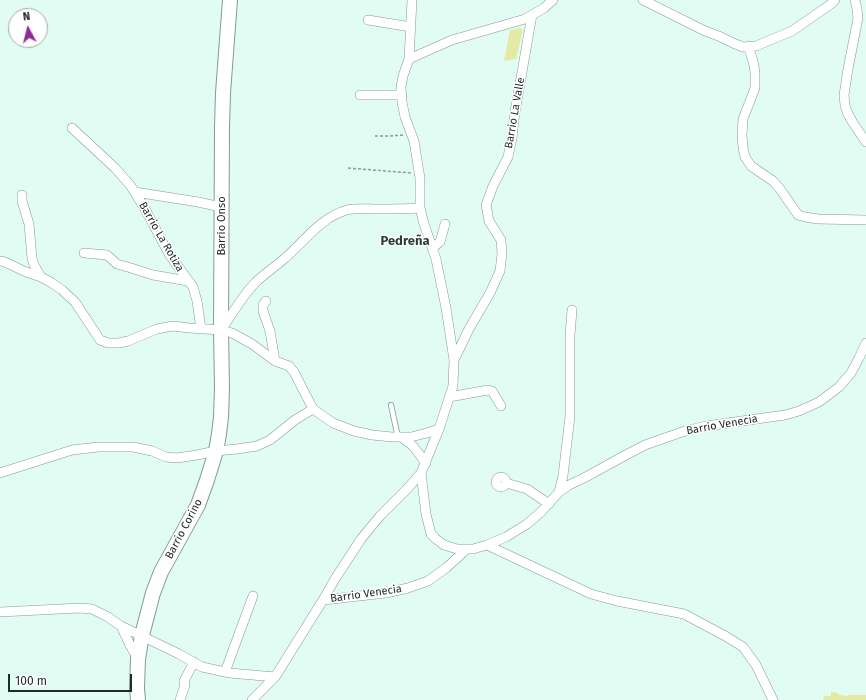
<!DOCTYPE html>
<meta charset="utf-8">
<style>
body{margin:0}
#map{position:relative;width:866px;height:700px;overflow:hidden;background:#e1fcf2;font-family:"Fira Sans",sans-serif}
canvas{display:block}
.north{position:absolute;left:8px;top:8px;width:40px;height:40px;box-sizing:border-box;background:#fff;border:1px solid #a6aaa9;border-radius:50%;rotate:353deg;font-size:11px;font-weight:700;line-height:16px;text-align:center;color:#212b28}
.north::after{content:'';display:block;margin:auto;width:14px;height:18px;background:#8e2d96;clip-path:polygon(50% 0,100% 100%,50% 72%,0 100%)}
.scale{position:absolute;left:8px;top:674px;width:124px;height:18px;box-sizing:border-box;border:2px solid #212b28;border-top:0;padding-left:5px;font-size:12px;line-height:14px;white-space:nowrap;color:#212b28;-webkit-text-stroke:3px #fff;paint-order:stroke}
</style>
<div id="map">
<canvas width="866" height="700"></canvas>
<div class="north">N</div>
<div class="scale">100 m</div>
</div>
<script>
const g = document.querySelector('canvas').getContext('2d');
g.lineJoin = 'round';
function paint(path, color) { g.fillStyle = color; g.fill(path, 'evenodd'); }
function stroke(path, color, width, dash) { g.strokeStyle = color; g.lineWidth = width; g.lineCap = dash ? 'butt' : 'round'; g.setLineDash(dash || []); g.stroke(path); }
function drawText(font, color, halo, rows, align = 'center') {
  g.font = font + ' "Fira Sans",sans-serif'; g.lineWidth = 3; g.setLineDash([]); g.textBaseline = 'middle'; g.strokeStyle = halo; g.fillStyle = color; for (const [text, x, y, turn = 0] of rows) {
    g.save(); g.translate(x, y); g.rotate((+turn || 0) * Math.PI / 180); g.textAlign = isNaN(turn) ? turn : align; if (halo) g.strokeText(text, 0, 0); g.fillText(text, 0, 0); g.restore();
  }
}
paint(new Path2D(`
 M520 28 523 30 516 59 504 61 510 30Z
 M831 692 838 693 839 695 848 696V695H866V700H823L824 696H831Z`), '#e4e9a4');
const service = new Path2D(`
 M391 405 397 433 400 436`);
const minor = new Path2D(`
 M643 0 703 30 721 37 733 43 743 47 756 46 792 31 831 4 835 0
 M855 0 857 9 858 18 848 69 844 95 845 105 847 112 853 123 866 142
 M368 20 411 27
 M748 46 753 61 755 72V88L743 119 742 135 743 147 745 157 751 166 773 181 780 189 798 215 805 217 818 219 866 220
 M409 59 452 40 525 19 544 8 553 0
 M360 95H402
 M72 128 115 168 130 185 144 207 169 254 193 287 197 301 201 329
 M135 192 198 202 221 207
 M22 195V201L29 224 32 258 34 265 41 277
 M432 248 440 242 445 224
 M84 253 107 255 117 264 131 268 153 275 188 281
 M0 261 5 262 26 272 41 277 52 283 62 290 75 302 100 340 108 343H119L128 341 157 329 173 326 189 328 221 330 232 333 252 344 275 361 289 366 294 372 313 409 333 423 354 431 372 435 392 437H411L427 433 439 429
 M266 301 263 305V311L270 331 275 361
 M221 330C232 315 242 296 255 283 264 274 275 267 285 258 305 241 321 217 347 210 356 208 365 209 375 209 390 209 405 209 420 208
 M454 360 469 329 490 293 500 271 502 254 501 240 489 221 486 205 493 186 508 157 512 138 515 112 532 15
 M449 397 488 390 492 391 501 406
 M401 437 413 446 426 463
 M0 473 72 450 98 447H133L152 451 166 457 177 458 197 455 216 451 237 449 257 446 270 440 295 420 313 409
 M421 473 426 514 431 534 436 539 444 545 457 549H473L487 545 506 537 527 524 541 512 559 492 569 485 584 478 624 456 645 445 685 431 706 426 785 415 799 411 819 402 839 387 851 373 859 358 866 343
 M496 482a5 5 0 1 1 10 0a5 5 0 1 1-10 0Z
 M506 483 527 489 549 504
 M559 492 563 476 570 416V335L572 310
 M487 545 591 594 617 601 684 614 727 637 743 647 756 665 773 700
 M323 600 386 593 408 588 428 581 446 568 467 549
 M0 612 80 608 92 609 108 617 121 626 179 654 202 667 230 673 275 677
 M121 626 130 645 138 659
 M225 672 253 596
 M180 700 185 685 184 681 194 662
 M252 700 275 677 323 600 335 579 361 539 380 516 407 489 421 473 439 429 453 386 454 360 446 308 436 259 424 224 420 208V178L414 141 405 117 402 102 401 87 403 76 409 59 412 0`);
const primary = new Path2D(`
 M138 700 137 688 138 659 142 635 153 593 161 572 198 505 207 480 216 451 219 434 221 417 222 388 221 330 222 127 223 93 230 0`);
stroke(service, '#829b92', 6);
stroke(minor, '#829b92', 10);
stroke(primary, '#829b92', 16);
stroke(new Path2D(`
 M375 136H389L404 135
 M348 168 411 173`), '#899c96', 1.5, [3, 2]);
stroke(service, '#fff', 4.5);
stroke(minor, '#fff', 9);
stroke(primary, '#fff', 14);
drawText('11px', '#212b28', '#fff', [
 ["Barrio La Valle",515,113,-80],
 ["Barrio Onso",222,226,-90],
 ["Barrio La Rotiza",161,237,60],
 ["Barrio Venecia",722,425,-10],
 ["Barrio Corino",184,529,-62],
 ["Barrio Venecia",366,594,-8]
]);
drawText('bold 13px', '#283f38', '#fff', [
 ["Pedreña",405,241]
]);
</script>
